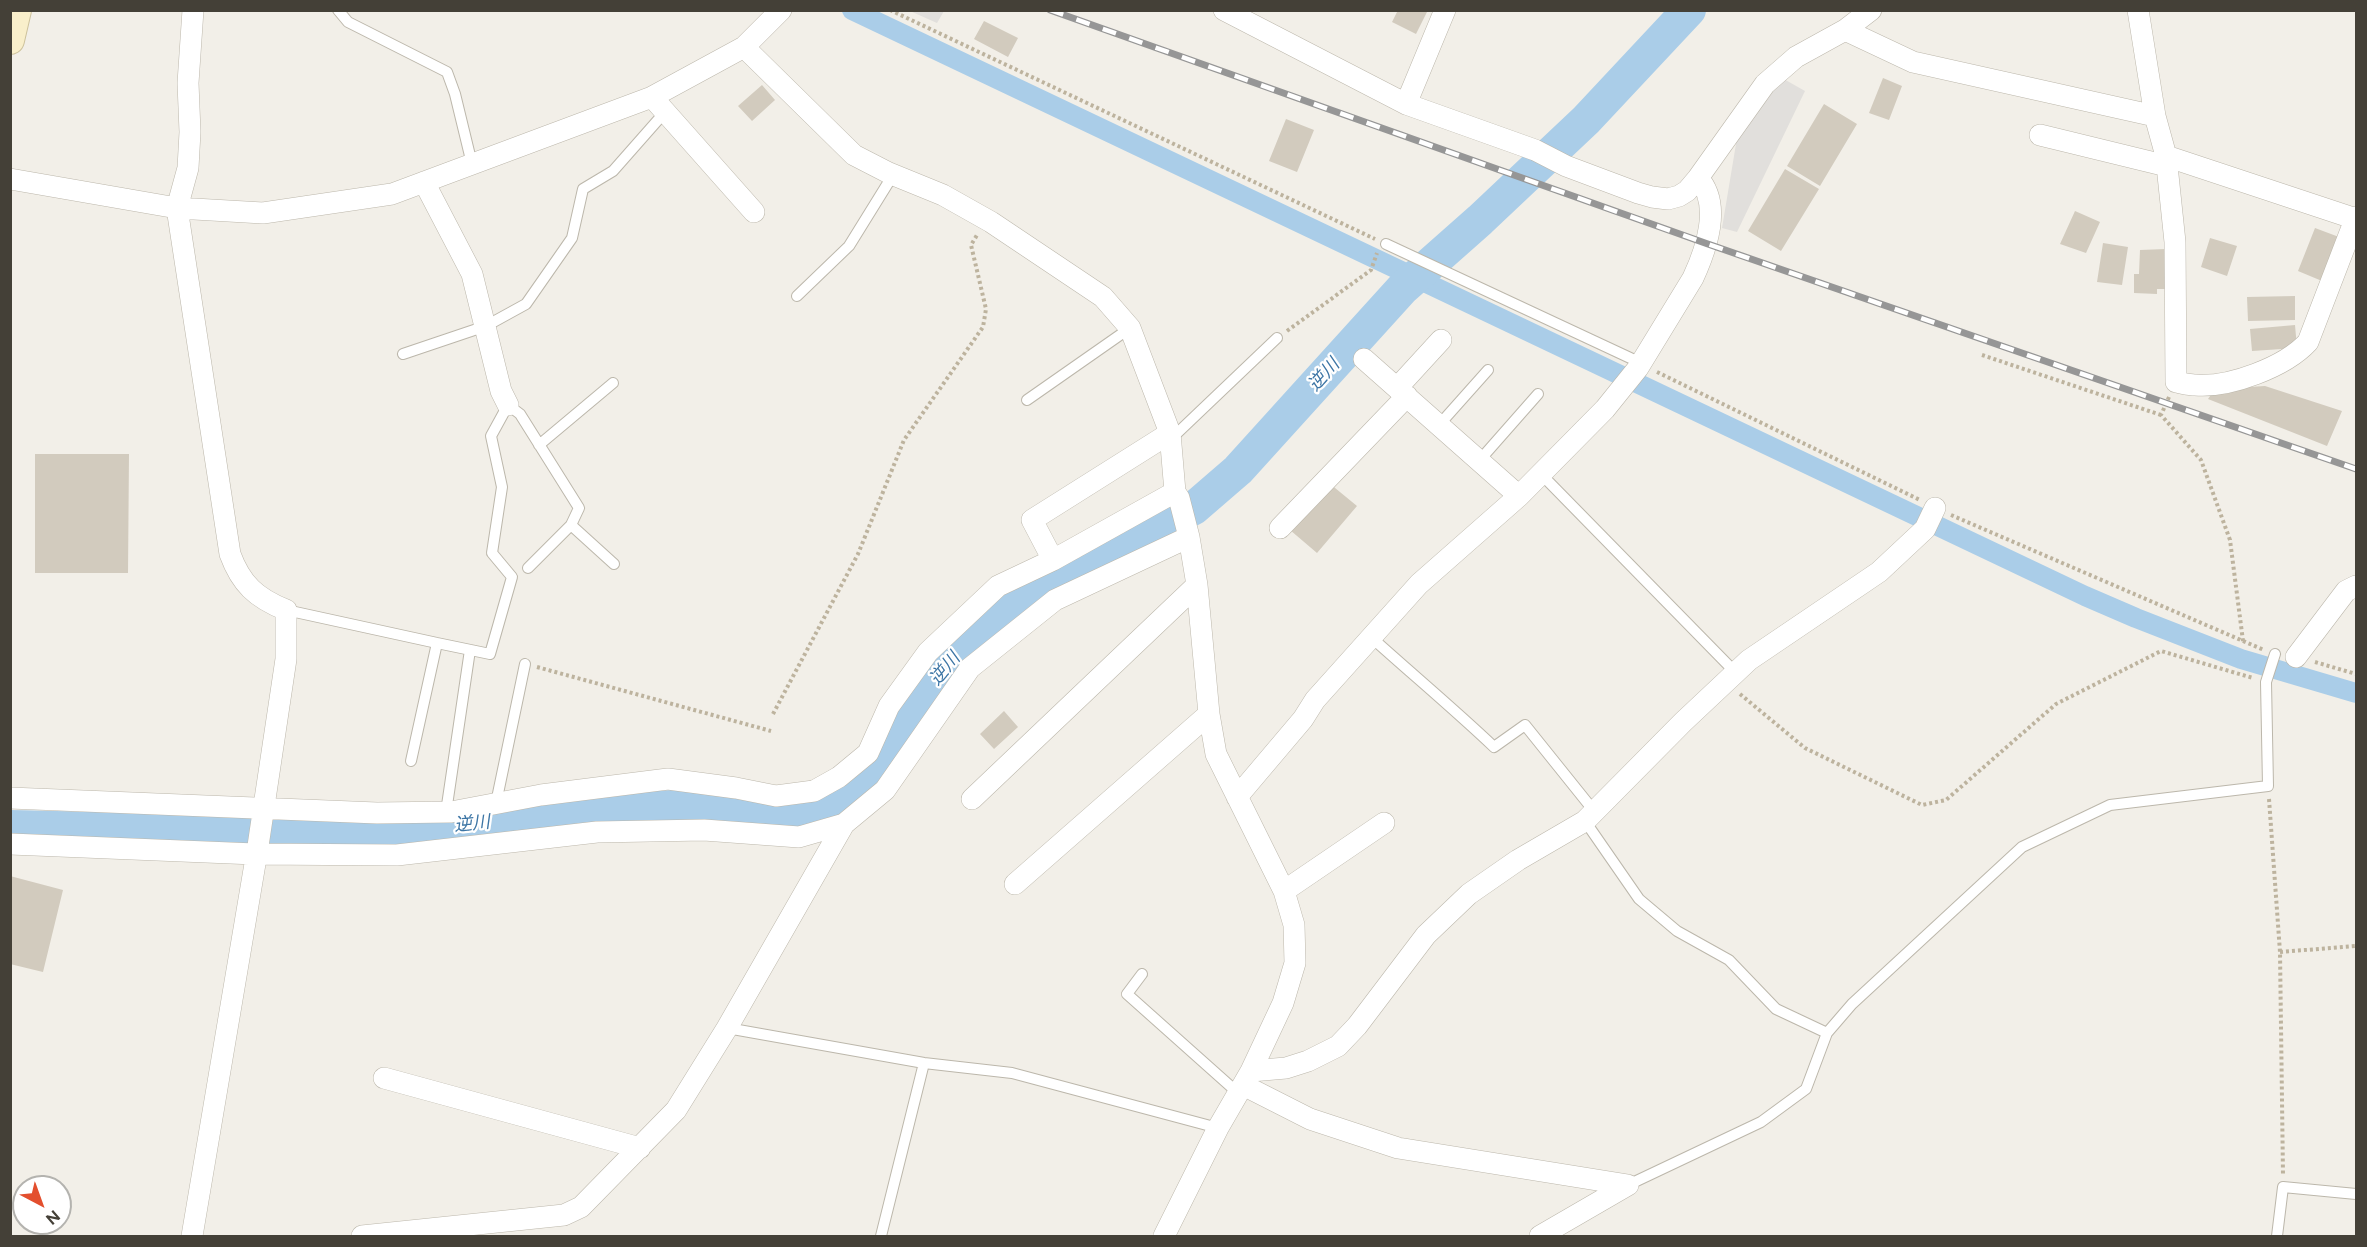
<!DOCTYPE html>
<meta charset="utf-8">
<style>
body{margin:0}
#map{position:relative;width:2367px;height:1247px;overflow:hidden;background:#f2efe8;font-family:Figtree,sans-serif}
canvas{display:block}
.frame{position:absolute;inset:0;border:12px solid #444037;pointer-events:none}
.north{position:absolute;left:12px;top:1175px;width:60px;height:60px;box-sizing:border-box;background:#fff;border:2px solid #b4b3af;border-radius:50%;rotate:139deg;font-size:16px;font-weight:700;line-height:24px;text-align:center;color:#444037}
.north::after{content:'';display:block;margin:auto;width:21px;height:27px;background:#e34f2e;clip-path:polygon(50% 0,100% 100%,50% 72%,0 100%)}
</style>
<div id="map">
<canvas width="2367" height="1247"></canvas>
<div class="frame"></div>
<div class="north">N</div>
</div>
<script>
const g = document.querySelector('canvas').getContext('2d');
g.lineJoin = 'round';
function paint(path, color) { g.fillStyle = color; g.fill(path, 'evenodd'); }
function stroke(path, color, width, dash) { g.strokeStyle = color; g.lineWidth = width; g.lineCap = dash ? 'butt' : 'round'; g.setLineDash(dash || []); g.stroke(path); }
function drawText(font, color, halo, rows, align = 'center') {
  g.font = font + ' Figtree,"Noto Sans JP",sans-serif'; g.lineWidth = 4.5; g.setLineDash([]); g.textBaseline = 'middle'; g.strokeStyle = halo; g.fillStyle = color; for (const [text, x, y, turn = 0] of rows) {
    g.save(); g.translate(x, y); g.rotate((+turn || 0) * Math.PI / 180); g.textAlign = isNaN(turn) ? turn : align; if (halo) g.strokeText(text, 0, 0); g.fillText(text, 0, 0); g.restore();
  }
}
paint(new Path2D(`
 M910 11H944L937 23Z
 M1782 78 1805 91 1737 232 1722 228 1737 138Z`), '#e1dfdc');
stroke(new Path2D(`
 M852 10 2085 596 2136 618 2241 659 2356 693`), '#aacde8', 20);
stroke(new Path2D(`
 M10 827 375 835 606 810 697 806 784 817 815 810 841 799 872 769 906 725 945 664 1013 603 1194 508 1238 470 1402 289 1480 220 1586 120 1689 10`), '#aacde8', 34);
paint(new Path2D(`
 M1398 10H1428L1416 34 1392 22Z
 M984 21 1018 38 1008 57 974 39Z
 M1883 78 1902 86 1889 120 1869 113Z
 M762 85 775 100 752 121 738 106Z
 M1824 104 1857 124 1820 186 1787 166Z
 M1286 119 1314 130 1297 172 1269 161Z
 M1785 169 1819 189 1781 251 1748 231Z
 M2075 211 2100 222 2086 253 2060 244Z
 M2315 228 2339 237 2322 281 2298 271Z
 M2210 238 2237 246 2227 276 2201 267Z
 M2103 243 2128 247 2122 285 2097 282Z
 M2166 249V289H2157V294L2134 293V274H2139L2140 250Z
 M2295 296V320L2248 321 2247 297Z
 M2295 325 2297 348 2252 351 2250 329Z
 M2265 386 2342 411 2327 446 2208 399 2215 389Z
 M35 454H129L128 573H35Z
 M1329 483 1357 506 1317 553 1290 530Z
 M1004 711 1018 727 994 749 980 734Z
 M10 876 63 890 43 972 10 964Z`), '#d2cbbe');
const lane = new Path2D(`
 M338 10 348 22 447 72 455 94 472 164
 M1386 244 1641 363
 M797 296 849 246 893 175
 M403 354 486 326 526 304 572 238 583 189 613 171 665 112
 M1027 400 1130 328
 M1439 425 1488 370
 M1171 439 1277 338
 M539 445 613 383
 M1479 461 1538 394
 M1541 474 1736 673
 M528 568 571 525 614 564
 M286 610 437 643 411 761
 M1371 637C1412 674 1454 709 1494 747L1525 725 1594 811
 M437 643 490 654 512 577 492 553 502 487 491 436 508 405 520 414 579 508 571 525
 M496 803 525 664
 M446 812 470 650
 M1585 821 1639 899 1677 931 1729 960 1776 1009 1827 1033
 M1142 974 1127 994 1238 1093
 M727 1028 924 1063 1012 1073 1218 1128
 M1628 1185 1761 1122 1806 1089 1827 1033 1852 1004 2022 847 2110 805 2268 786 2266 682 2275 654
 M881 1236 924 1063
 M2277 1236 2283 1187 2356 1194`);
const street = new Path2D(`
 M1224 10 1406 104 1535 150 1566 166 1638 193 1652 197 1668 199 1679 196 1687 191 1698 178 1765 84 1796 57 1845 30 1871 10
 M2138 10 2155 116 2166 156 2175 242 2176 382C2182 383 2189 385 2195 385 2229 388 2285 367 2308 342L2356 217
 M1845 30 1913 62 2155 116
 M744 47 854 155 889 173 943 195 991 222 1103 297 1130 328 1170 433 1175 492 1179 498 1189 537 1197 585 1209 714 1216 754 1284 891 1294 925 1295 963 1283 1003 1251 1071 1218 1128 1164 1236
 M652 97 754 212
 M1406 104 1445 10
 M2040 135 2167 166
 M2166 156 2356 219
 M10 179 177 208 263 213 392 194 652 97 744 47 781 10
 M424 182 472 274 501 391 508 405
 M1364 359 1519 496
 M1397 388 1441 340
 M1280 528 1407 396
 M1053 560 1032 520 1170 433
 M2296 657 2346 591 2356 586
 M1237 797 1303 719 1315 700 1419 584 1519 496 1605 409 1638 368 1693 278C1706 250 1722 204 1698 178
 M10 798 377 813 451 812 541 795 668 779 736 788 776 796 814 791 839 777 868 753 889 706 928 652 998 586 1053 560 1175 492
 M972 799 1197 585
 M10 844 255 854 397 855 597 832 704 830 799 837 844 824 885 790 970 668 1055 600 1189 537
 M1015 884 1209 714
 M1284 891 1384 823
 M1251 1071 1286 1068 1308 1061 1338 1046 1357 1026 1426 935 1469 894 1518 860 1585 821 1683 722 1749 660 1879 572 1925 529 1935 508
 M384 1078 640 1148
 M1243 1085 1310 1119 1398 1148 1628 1185 1540 1236
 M192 1236 258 846 286 659V610C256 598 241 584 230 554L177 208 188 168 190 132 188 83 193 10
 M362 1236 564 1215 581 1207 676 1110 727 1028 844 824`);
const secondary = new Path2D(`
 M10 40 17 10`);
stroke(lane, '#bcb7ab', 12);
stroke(street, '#bcb7ab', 22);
stroke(secondary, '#cdc29c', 30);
stroke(new Path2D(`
 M890 10 1375 239
 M1287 331 1371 270 1377 253
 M1982 355 2161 415
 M1657 372 1920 500
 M2169 397 2161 415 2201 460 2230 540 2243 641
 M1951 515 2264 650
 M2315 662 2356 674
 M537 667 771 731
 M1740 694 1805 748 1922 805 1946 800 2056 704 2161 651 2253 678
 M773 714 858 554 904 440 983 327 986 309 971 245 977 235
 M2269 799 2280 952 2283 1175
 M2280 952 2356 946`), '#bdb39e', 4, [3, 3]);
stroke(lane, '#fff', 10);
stroke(street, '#fff', 21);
stroke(secondary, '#f9efcb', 28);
const rail = new Path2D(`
 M1050 10 1705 243 2356 469`);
stroke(rail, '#969696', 7);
stroke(rail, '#fff', 4.5, [14]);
drawText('italic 18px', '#3c75a5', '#fff', [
 ["逆川",1324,375,-48],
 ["逆川",945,669,-50],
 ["逆川",472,824,-6]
]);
</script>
